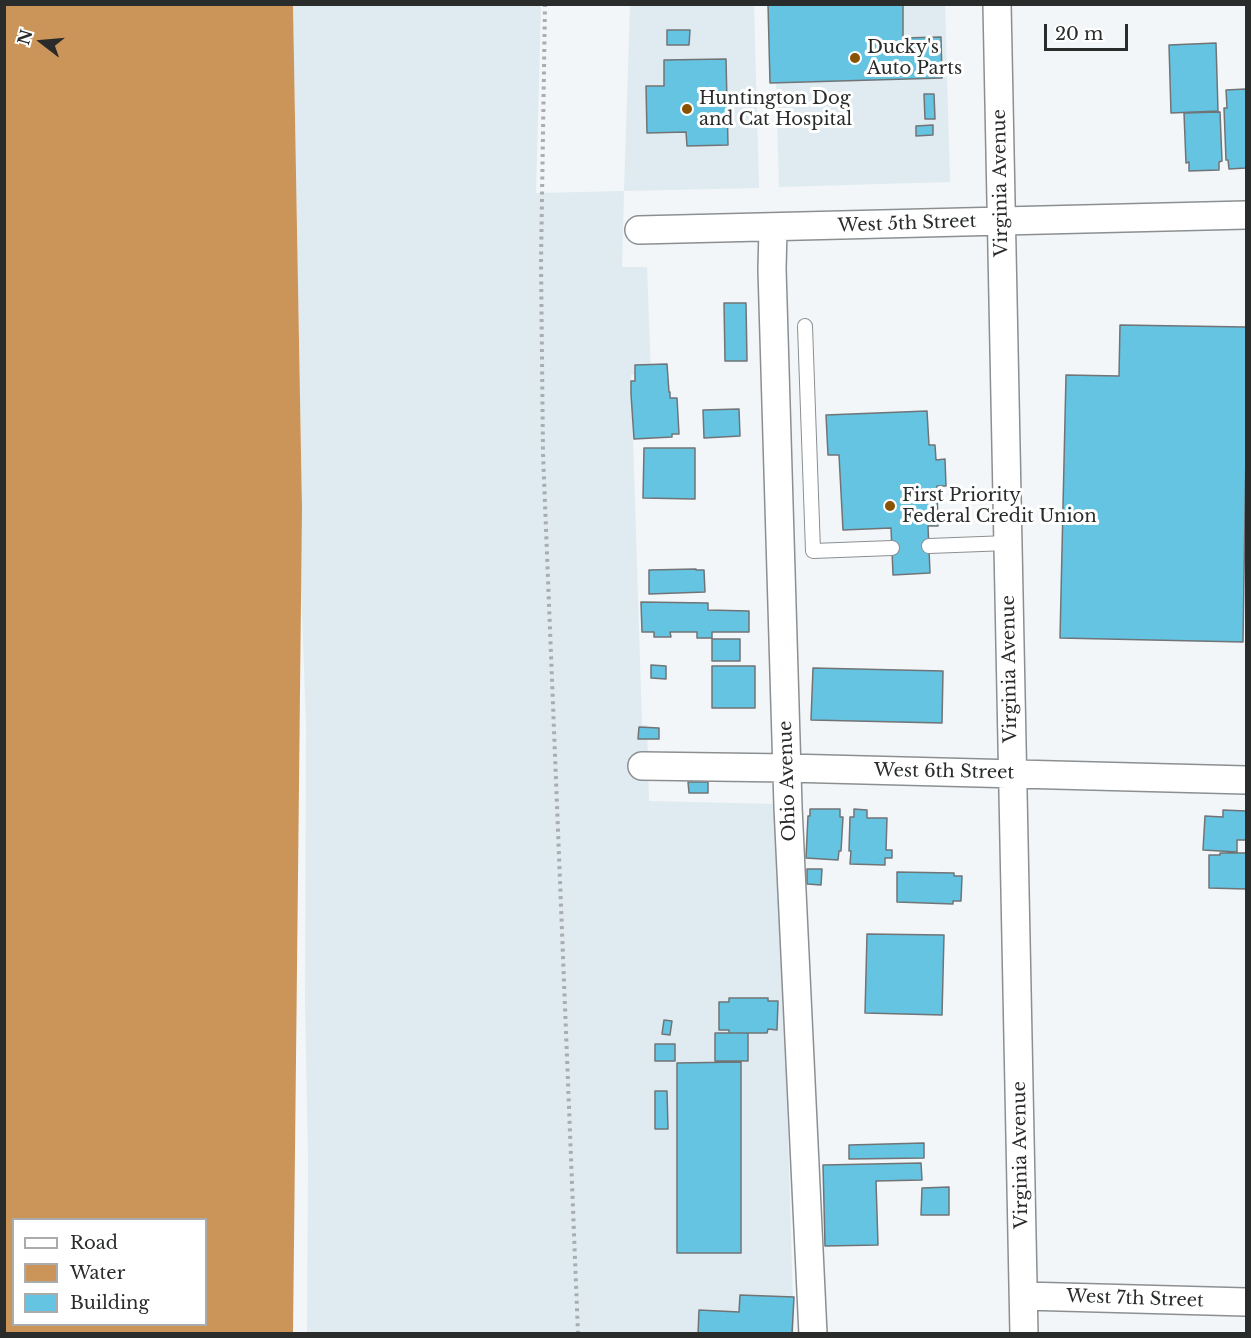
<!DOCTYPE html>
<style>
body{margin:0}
#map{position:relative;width:1251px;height:1338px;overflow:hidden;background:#f2f6f8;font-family:"Libre Baskerville",serif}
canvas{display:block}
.frame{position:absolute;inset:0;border:6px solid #2a2c2c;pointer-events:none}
.legend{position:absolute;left:12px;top:1218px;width:195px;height:108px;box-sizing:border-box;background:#fff;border:2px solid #aaabab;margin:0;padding:8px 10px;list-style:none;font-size:18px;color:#2a2c2c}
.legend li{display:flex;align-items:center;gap:12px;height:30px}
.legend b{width:30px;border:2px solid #aaabab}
.north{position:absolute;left:12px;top:12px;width:60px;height:60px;-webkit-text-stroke:4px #fff;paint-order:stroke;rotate:286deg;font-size:16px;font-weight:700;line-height:24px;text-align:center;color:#2a2c2c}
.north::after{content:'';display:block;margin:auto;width:21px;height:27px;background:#2a2c2c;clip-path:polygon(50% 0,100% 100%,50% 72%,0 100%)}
.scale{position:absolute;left:1044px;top:24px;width:84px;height:27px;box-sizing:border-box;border:3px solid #2a2c2c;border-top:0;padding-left:8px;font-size:18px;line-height:21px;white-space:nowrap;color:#2a2c2c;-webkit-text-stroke:4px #fff;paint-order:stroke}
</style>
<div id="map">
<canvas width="1251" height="1338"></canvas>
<div class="frame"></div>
<ul class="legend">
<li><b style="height:8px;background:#fff"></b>Road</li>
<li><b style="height:16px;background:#cb955a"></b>Water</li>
<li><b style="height:16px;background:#64c4e2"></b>Building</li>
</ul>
<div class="north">N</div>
<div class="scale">20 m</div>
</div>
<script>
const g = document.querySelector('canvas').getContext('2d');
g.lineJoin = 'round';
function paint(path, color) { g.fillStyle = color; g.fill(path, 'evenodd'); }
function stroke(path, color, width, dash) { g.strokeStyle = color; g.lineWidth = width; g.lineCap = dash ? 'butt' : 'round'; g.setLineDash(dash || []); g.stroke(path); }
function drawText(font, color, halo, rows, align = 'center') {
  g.font = font + ' "Libre Baskerville",serif'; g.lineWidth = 6; g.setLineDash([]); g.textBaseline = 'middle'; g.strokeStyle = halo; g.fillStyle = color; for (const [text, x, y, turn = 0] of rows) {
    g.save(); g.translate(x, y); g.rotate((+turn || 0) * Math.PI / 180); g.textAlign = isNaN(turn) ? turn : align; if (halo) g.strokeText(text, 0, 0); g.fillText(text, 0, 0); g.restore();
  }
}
paint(new Path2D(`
 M293 5H541L536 193 624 191 630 5H754L759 188 624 191 622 267H647L651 375H631L642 725H647L649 801 778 804 794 1333H307L308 1161 305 1002 306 725 301 584 302 509Z
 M774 5H945L950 182 779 187Z`), '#dfebf0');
paint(new Path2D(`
 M5 4 293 5 302 509 293 1333H5ZM14 1220H206V1324H14Z`), '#cb955a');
const building = new Path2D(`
 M768 4H903V38L941 37 942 78 770 83Z
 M667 30H690L689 45H667Z
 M1216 43 1218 111 1171 113 1169 45Z
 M726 59 728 145 687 146 686 132 647 133 646 86H664V60Z
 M1246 89V168L1229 169 1228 160H1226L1224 108H1227L1226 90Z
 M924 94H934L935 119H925Z
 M1220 112 1222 161 1219 162V170L1189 171V162L1186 163 1184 113Z
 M933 125V135L916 136V126Z
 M724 303H746L747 361H725Z
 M1120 325 1246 327V449L1243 642 1060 638 1066 375 1119 376Z
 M667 364 669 392H670V398H677L679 434H672V437L634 439 631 394V381H635V365Z
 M739 409 740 436 704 438 703 410Z
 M927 411 929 445H935L936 460 945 459 946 486H937L938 526H928L930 573 893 575 891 528 843 530 839 455H828L826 415Z
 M644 448H695V499L643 498Z
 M696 569V570H704L705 592 649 594V570Z
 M641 602 708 603V610L749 611V632H712V638H697V632H670L671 637H654V632H642Z
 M712 639H740V661H712Z
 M651 665 666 666V679L651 678Z
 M712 666H755V708H712Z
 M813 668 943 671 942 723 811 720Z
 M639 727 659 728V739H638Z
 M688 782H708V793H689Z
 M810 809H840V817H843L841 851H839L838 860 806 858 808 816H810Z
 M854 809 867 810V818H887L886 850H892V858H885V865L850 864 851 851H849L850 817H854Z
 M1223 810 1246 811V840H1237V852L1203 850 1205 816 1223 817Z
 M1220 853H1246V889L1209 888V855H1220Z
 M807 869H822L821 885 807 884Z
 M897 872 954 873V876H962L961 901H953V904L897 902Z
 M867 934 944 935 942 1015 865 1013Z
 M729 998H768V1001H778L777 1030 768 1029 767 1033H729V1030H719V1002H729Z
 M664 1020 672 1021 670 1035 662 1034Z
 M715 1033H748V1061H715Z
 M655 1044H675V1061H655Z
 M741 1062V1253H677V1063Z
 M655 1091H667L668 1129H655Z
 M924 1143V1158L849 1159V1145Z
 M921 1163 922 1180 876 1181 878 1245 825 1246 823 1165Z
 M949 1187V1215H921L922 1188Z
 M740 1295 794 1297 792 1334H698L699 1310 739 1312Z`);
paint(building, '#64c4e2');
stroke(building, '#717476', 1.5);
const service = new Path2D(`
 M805 326 813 551 892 548
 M929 546 1008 543`);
const minor = new Path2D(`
 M997 4 1024 1334
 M773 228 772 269 788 807 813 1334
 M639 230 1246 215
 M642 766 788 768 1246 780
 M1024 1296 1246 1302`);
stroke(service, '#8c8f91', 16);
stroke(minor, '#8c8f91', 30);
stroke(new Path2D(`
 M545 4 541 262 543 453 578 1334`), '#aaadaf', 4, [3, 4.5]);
stroke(service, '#fff', 14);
stroke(minor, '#fff', 27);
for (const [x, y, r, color] of [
 [855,58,6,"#895301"],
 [687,109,6,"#895301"],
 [890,506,6,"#895301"]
]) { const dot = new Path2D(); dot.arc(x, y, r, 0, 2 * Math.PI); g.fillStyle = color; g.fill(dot); stroke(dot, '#fff', 2); }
drawText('18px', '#2a2c2c', '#fff', [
 ["Ducky's",867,48],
 ["Auto Parts",867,69],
 ["Huntington Dog",699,99],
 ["and Cat Hospital",699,120],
 ["First Priority",902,496],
 ["Federal Credit Union",902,517]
], 'left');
drawText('18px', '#2a2c2c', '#fff', [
 ["Virginia Avenue",1001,183,-91],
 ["West 5th Street",907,224,-2],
 ["Virginia Avenue",1010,669,-91],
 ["West 6th Street",944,772,1],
 ["Ohio Avenue",788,781,-92],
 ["Virginia Avenue",1021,1155,-91],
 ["West 7th Street",1135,1299,2]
]);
</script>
